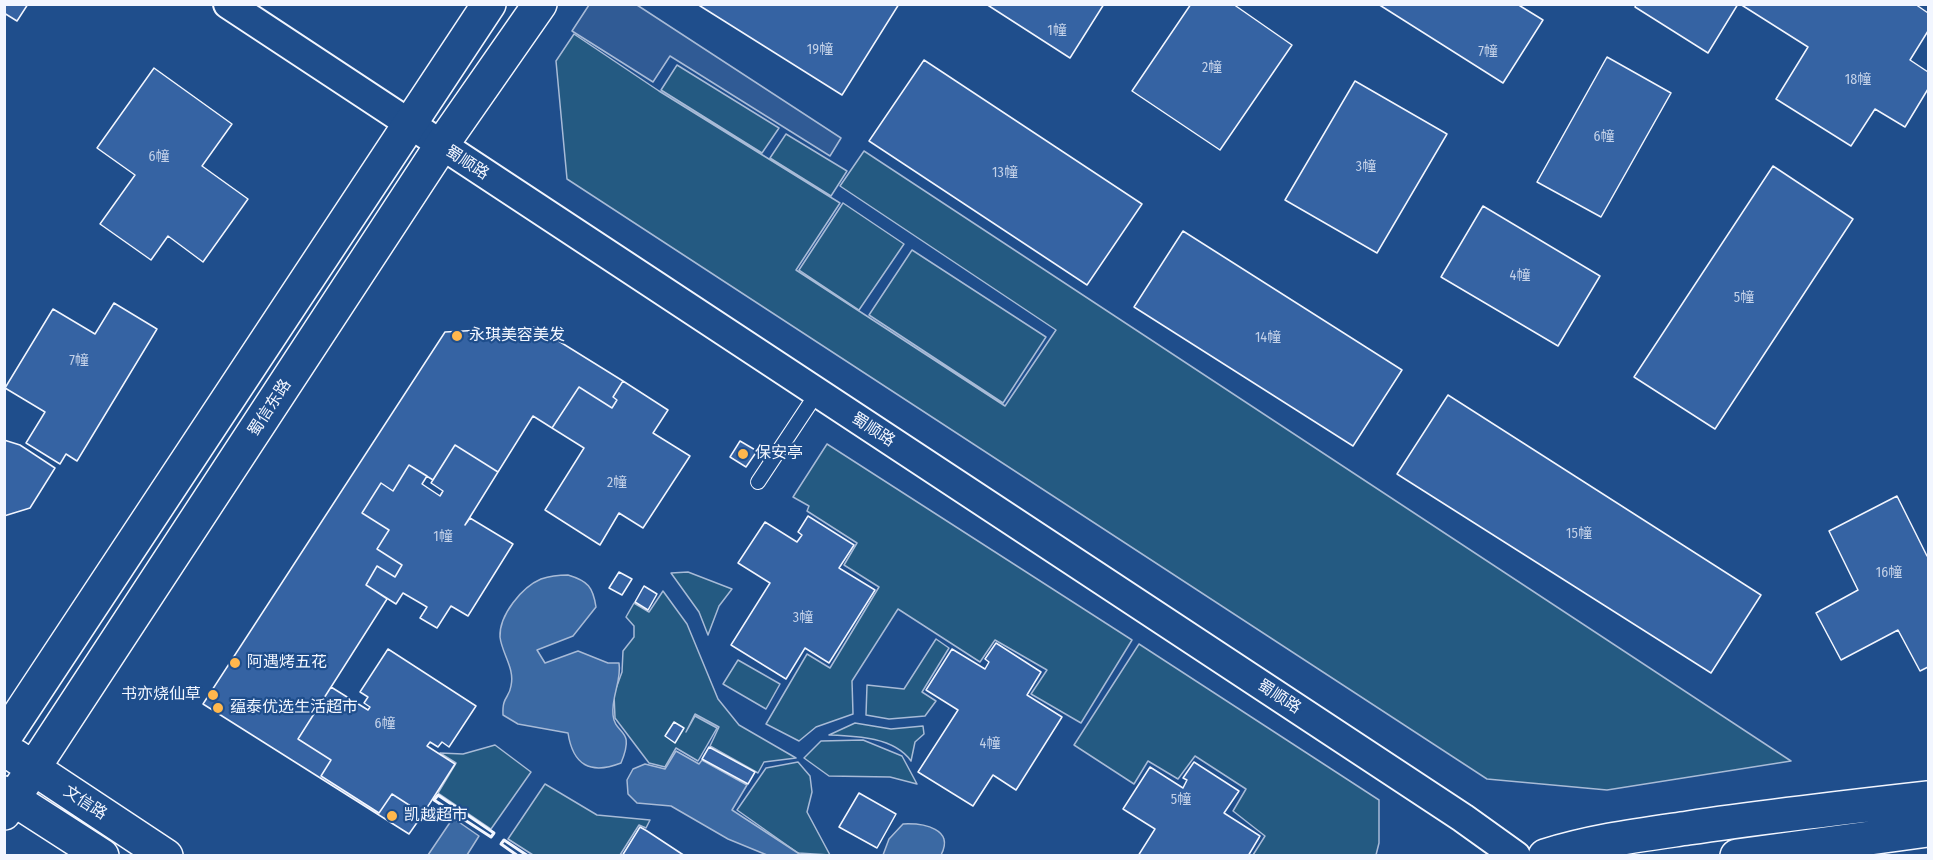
<!DOCTYPE html>
<meta charset="utf-8">
<style>
body{margin:0}
#map{position:relative;width:1933px;height:860px;overflow:hidden;background:#1f4e8c;font-family:"Fira Sans Condensed",sans-serif}
canvas{display:block}
.frame{position:absolute;inset:0;border:6px solid #f2f6ff;pointer-events:none}
</style>
<div id="map">
<canvas width="1933" height="860"></canvas>
<div class="frame"></div>
</div>
<script>
const g = document.querySelector('canvas').getContext('2d');
g.lineJoin = 'round';
function paint(path, color) { g.fillStyle = color; g.fill(path, 'evenodd'); }
function stroke(path, color, width, dash) { g.strokeStyle = color; g.lineWidth = width; g.lineCap = dash ? 'butt' : 'round'; g.setLineDash(dash || []); g.stroke(path); }
function drawText(font, color, halo, rows, align = 'center') {
  g.font = font + ' "Fira Sans Condensed","Noto Sans SC",sans-serif'; g.lineWidth = 4.5; g.setLineDash([]); g.textBaseline = 'middle'; g.strokeStyle = halo; g.fillStyle = color; for (const [text, x, y, turn = 0] of rows) {
    g.save(); g.translate(x, y); g.rotate((+turn || 0) * Math.PI / 180); g.textAlign = isNaN(turn) ? turn : align; if (halo) g.strokeText(text, 0, 0); g.fillText(text, 0, 0); g.restore();
  }
}
const green = new Path2D(`
 M574 34 659 91 840 203 796 270 1005 406 1056 330 840 186 864 151 1791 761 1607 790 1487 779 567 179 556 61Z
 M677 65 779 128 762 153 661 90Z
 M786 134 847 171 831 196 770 158Z
 M843 203 904 244 859 310 799 270Z
 M912 250 1046 337 1003 403 869 315Z
 M827 444 1132 640 1081 723 1031 694 1047 670 995 640 980 662 898 609 852 681 853 714 816 727 799 741 766 724 807 654 830 668 879 587 844 565 857 543 807 511 809 506 793 497Z
 M688 572 732 589 719 606 708 635 699 612 671 573Z
 M663 591 687 624 718 699 739 725 796 758 764 762 758 773 710 746 719 727 695 714 686 732 695 716 717 728 698 761 676 748 665 767 649 763 615 718 614 694 622 672 623 651 634 637V626L626 617 634 603 649 612Z
 M936 639 949 648 922 692 936 701 925 716 889 719 866 715 867 685 904 689Z
 M1139 644 1379 800V843L1376 855H1253L1265 836 1233 811 1246 789 1195 756 1178 779 1148 761 1134 784 1074 745Z
 M738 660 780 684 766 709 723 684Z
 M855 723 891 729 923 726 924 734 915 742 911 761C894 737 856 736 829 735Z
 M863 740 902 756 917 784 890 777 829 776 804 758 821 741Z
 M495 745 531 772 491 829 438 793 456 763 440 753 463 754Z
 M798 762 810 776 812 792 807 812 830 855 798 853 737 810 766 768Z
 M545 784 597 815 650 820 646 828 639 825 620 855H533L508 839Z`);
paint(green, '#245a82');
stroke(green, '#a8bbd7', 1.5);
const parking = new Path2D(`
 M589 5H637L841 138 830 156 670 56 653 82 572 31Z`);
paint(parking, '#305b95');
stroke(parking, '#a8bbd7', 1.5);
const water = new Path2D(`
 M568 575C588 581 593 587 596 607L573 636 537 650 545 663 578 651 608 663H619C622 680 611 697 613 715 615 736 636 727 621 763 590 775 573 765 568 733L518 724 503 715C502 696 509 699 511 686 515 668 502 654 500 637 499 615 522 587 541 579 550 576 559 575 568 575Z
 M676 751 699 764 702 760 747 785 732 810 801 855H767L728 839 671 806 637 803 628 794 627 780 633 769 645 764 665 769Z
 M453 818 479 836 467 855H428Z
 M903 824C924 823 955 829 941 855H883L889 839Z`);
paint(water, '#3b69a3');
stroke(water, '#a8bbd7', 1.5);
const building = new Path2D(`
 M4 4H28L17 21 4 13Z
 M697 4H899L842 95Z
 M986 4H1104L1070 58Z
 M1191 4H1233L1292 45 1220 150 1132 91Z
 M1378 4H1517L1543 20 1503 83Z
 M1636 4H1738L1708 53 1635 7Z
 M1740 4H1915L1928 13V31L1910 60 1928 72V89L1905 127 1875 109 1851 146 1776 99 1808 47Z
 M1607 57 1671 93 1601 217 1537 182Z
 M924 60 1142 204 1087 285 869 141Z
 M154 68 232 124 202 166 248 199 203 262 168 236 151 260 100 224 135 175 97 148Z
 M1355 81 1447 134 1377 253 1285 200Z
 M1773 166 1853 219 1715 429 1634 377Z
 M1483 206 1600 276 1558 346 1441 277Z
 M1183 231 1402 370 1353 446 1134 307Z
 M114 303 157 329 77 461 66 454 60 464 26 443 45 412 5 388 53 309 95 334Z
 M536 327 623 381 613 397 617 400 612 408 579 387 552 428 533 416 498 472 455 445 433 480 409 465 393 491 381 483 362 513 389 530 377 549 402 565 395 577 377 566 366 585 387 599 298 739 331 760 321 776 379 813 392 794 423 814 409 834 203 704 445 332Z
 M623 381 668 410 653 433 690 456 643 528 619 513 600 545 545 510 584 448 552 428 579 387 612 408 617 400 613 397Z
 M1448 395 1761 595 1711 673 1397 474Z
 M4 440 20 445 55 468 30 508 4 516Z
 M740 441 757 451 746 467 730 457Z
 M455 445 498 472 465 525 470 518 513 544 468 616 451 606 437 628 420 618 427 607 403 593 396 604 366 585 377 566 395 577 402 565 377 549 389 530 362 513 381 483 393 491 409 465 427 476 422 484 440 496 443 491 431 483Z
 M1897 496 1927 556 1928 554V667L1920 671 1898 630 1841 660 1816 613 1858 590 1829 531Z
 M808 516 854 545 839 568 875 590 829 663 805 648 786 679 731 645 770 583 738 563 765 522 797 542 802 535 798 532Z
 M619 572 632 579 622 595 609 588Z
 M644 586 657 594 648 610 635 602Z
 M996 643 1041 672 1027 695 1062 717 1016 790 993 775 973 806 918 772 958 710 926 690 952 649 985 669 989 662 985 659Z
 M388 649 476 706 449 747 442 742 438 747 430 742 427 746 455 764 423 814 392 794 379 813 321 776 331 760 298 739 331 687 368 710 370 707 364 703 368 697 360 692Z
 M674 722 684 728 675 743 665 736Z
 M709 747 755 772 748 784 702 759Z
 M1194 762 1239 791 1224 813 1260 836 1248 856H1138L1155 829 1123 809 1150 767 1183 788 1187 780 1183 778Z
 M859 793 896 814 877 848 839 827Z
 M640 827 647 831 685 856H622Z`);
paint(building, '#3563a3');
stroke(building, '#f2f6ff', 1.5);
const lane = new Path2D(`
 M758 482 817 393`);
const street = new Path2D(`
 M228 4 1463 818 1516 856`);
const secondary = new Path2D(`
 M4 738 489 4
 M15 756 166 856
 M4 793 102 856
 M4 813 441 146 540 4
 M1545 856C1592 841 1640 835 1688 828 1768 816 1848 807 1928 798
 M1737 856 1928 830`);
stroke(lane, '#f2f6ff', 16);
stroke(street, '#f2f6ff', 32);
stroke(secondary, '#f2f6ff', 36);
stroke(lane, '#1f4e8c', 14);
stroke(street, '#1f4e8c', 28);
stroke(secondary, '#1f4e8c', 33);
stroke(new Path2D(`
 M438 795 494 833 491 837 434 800Z
 M518 856 501 844 504 840 528 856`), '#f2f6ff', 3);
for (const [x, y, r, color] of [
 [457,336,6,"#ffb74d"],
 [743,454,6,"#ffb74d"],
 [235,663,6,"#ffb74d"],
 [213,695,6,"#ffb74d"],
 [218,708,6,"#ffb74d"],
 [392,816,6,"#ffb74d"]
]) { const dot = new Path2D(); dot.arc(x, y, r, 0, 2 * Math.PI); g.fillStyle = color; g.fill(dot); stroke(dot, '#1f4e8c', 2); }
drawText('14px', '#c3d1e8', null, [
 ["1幢",1057,31],
 ["19幢",820,50],
 ["7幢",1488,52],
 ["2幢",1212,68],
 ["18幢",1858,80],
 ["6幢",1604,137],
 ["6幢",159,157],
 ["3幢",1366,167],
 ["13幢",1005,173],
 ["4幢",1520,276],
 ["5幢",1744,298],
 ["14幢",1268,338],
 ["7幢",79,361],
 ["2幢",617,483],
 ["15幢",1579,534],
 ["1幢",443,537],
 ["16幢",1889,573],
 ["3幢",803,618],
 ["6幢",385,724],
 ["4幢",990,744],
 ["5幢",1181,800]
]);
drawText('16px', '#f2f6ff', '#1f4e8c', [
 ["蜀顺路",467,163,33],
 ["蜀信东路",270,408,-57],
 ["蜀顺路",873,430,33],
 ["蜀顺路",1279,697,33],
 ["文信路",85,803,33]
]);
drawText('16px', '#f2f6ff', '#1f4e8c', [
 ["永琪美容美发",469,336],
 ["保安亭",755,454],
 ["阿遇烤五花",247,663],
 ["书亦烧仙草",201,695,"right"],
 ["蕴泰优选生活超市",230,708],
 ["凯越超市",404,816]
], 'left');
</script>
